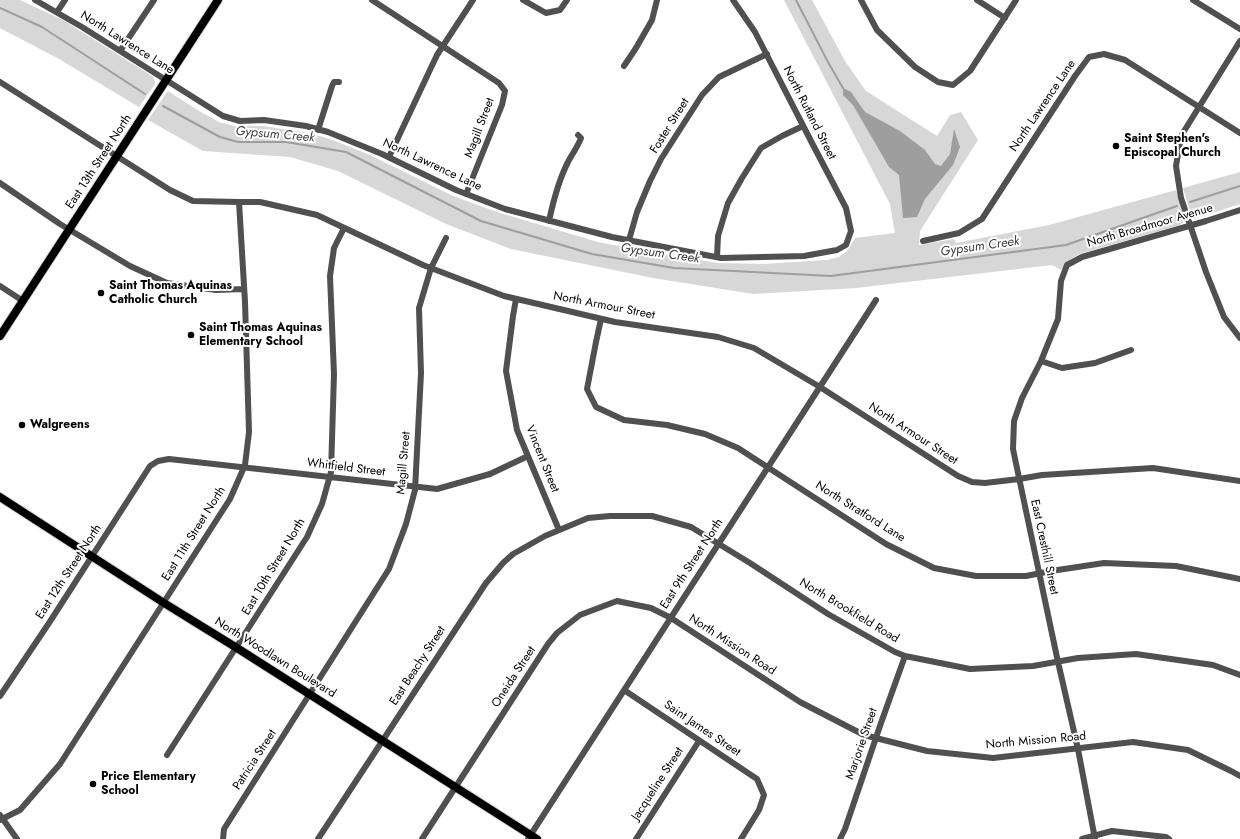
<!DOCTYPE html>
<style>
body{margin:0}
canvas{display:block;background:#fff}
</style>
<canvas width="1240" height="839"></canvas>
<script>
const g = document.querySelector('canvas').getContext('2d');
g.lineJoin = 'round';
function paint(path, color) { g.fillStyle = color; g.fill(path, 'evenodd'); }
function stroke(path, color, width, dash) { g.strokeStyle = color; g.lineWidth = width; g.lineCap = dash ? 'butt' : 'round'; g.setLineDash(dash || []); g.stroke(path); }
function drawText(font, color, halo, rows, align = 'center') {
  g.font = font + ' Jost,sans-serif'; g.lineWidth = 4; g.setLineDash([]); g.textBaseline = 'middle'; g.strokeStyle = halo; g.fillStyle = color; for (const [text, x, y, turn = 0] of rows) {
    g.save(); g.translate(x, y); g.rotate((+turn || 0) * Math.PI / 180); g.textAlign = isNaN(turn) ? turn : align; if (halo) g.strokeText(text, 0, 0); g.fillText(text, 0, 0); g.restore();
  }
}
paint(new Path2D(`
 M0 0H20L63 20 152 76 155 81V84L139 107 59 59 0 28Z
 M784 0H812L845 61 866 91 937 136 950 115 961 112 978 140 920 231 919 245 954 239 956 243 1049 225 1176 190 1184 215V221L1180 225 1079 254 1069 260 1061 270 1052 265 856 288 753 294 653 278 511 249 446 224 338 171 290 157 203 151 148 120 165 95 168 91 199 111 219 122 234 126H263L309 133 330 139 370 155 453 196 497 212 598 242 644 251 718 263 763 264 827 260 839 257 847 251 855 238 895 233 890 204Z
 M1240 172V204L1194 219 1192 217 1183 188Z`), '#d7d7d7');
paint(new Path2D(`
 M843 88 851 92 865 112 900 131 925 150 935 164 941 166 950 154 954 129 960 147 953 165 925 199 917 217 903 218 899 175 889 167 853 105 843 95Z`), '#9e9e9e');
stroke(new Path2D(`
 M796 0 829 64 843 88
 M0 8 42 27 145 94
 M163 106 220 137 238 142H286L346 152 481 221 592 254 674 268 831 276 1066 245 1177 206
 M1190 202 1240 186`), '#9e9e9e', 2);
const major = new Path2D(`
 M0 336 218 0
 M0 497 164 603 237 648 537 839`);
stroke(major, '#dbdbdb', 10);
stroke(new Path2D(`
 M35 0 82 27 223 116 240 121 264 120 306 126 328 132 382 154 456 190 505 209 612 237 721 258 804 256 837 250 846 245 851 231 846 208 812 143 755 32 733 0
 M372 0 499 83 505 91 502 105 466 194
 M523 0 546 13 560 10 567 0
 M861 0 877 30 915 67 938 82 953 85 970 71 1016 0
 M977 0 1005 18
 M1193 0 1240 29
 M57 12 65 0
 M1240 41 1181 136 1176 166 1181 198 1206 272 1224 317 1240 338
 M120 51 154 0
 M624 66 636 48 652 20 657 0
 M0 82 170 190 193 201 239 202H260L317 215 423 265 504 296 615 322 718 337 754 348 820 387 958 476 972 482 985 483 1019 479 1042 475 1153 468 1240 481
 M318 130 332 86 334 82H339
 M389 157 437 55 473 0
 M0 183 60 224 130 266 167 283 216 290 244 289
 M549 221C553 202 560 177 569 160 573 153 578 146 581 138L578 135
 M629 240 637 212 650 181 661 159 702 95 719 77 767 54
 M923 241 959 233 982 219 1075 76 1089 57 1104 54 1125 60 1240 133
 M717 257 718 236 728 203 742 178 761 148 782 136 803 126
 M0 286 23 301
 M516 299 513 316 506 371 517 430 559 530
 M601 319 596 342 587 389 596 407 624 420 667 425 705 434 738 448 886 544 934 568 976 576H1026L1051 571 1104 563 1176 566 1240 579
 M1041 361 1062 368 1095 363 1131 350
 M624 690 757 779 764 795 759 810 741 839
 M0 696 49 623 150 466 158 461 169 459 437 489 490 474 528 456
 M167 755 307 537 322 504 331 472 334 374 330 276 334 248 344 228
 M0 815 17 839
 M0 820 20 810 60 764 230 499 245 465 249 432 245 302 239 202
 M223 839 224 829 389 569 406 524 415 490 421 373 419 308 431 268 446 238
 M318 839 486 583 503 563 513 554 545 536 588 518 610 516H652L691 527 750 563 828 614 895 652 905 656 970 669 1033 666 1078 658 1136 654 1213 665 1240 675
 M422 839 548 644 557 633 580 615 617 601 651 608 671 618 800 702 864 735 927 751 993 758 1133 742 1188 750 1231 771 1240 776
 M528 839 876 300
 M636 839 699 741
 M840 839 845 829 881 723 905 656
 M1082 839 1112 831 1166 837 1169 839
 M1095 839 1078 749 1058 662 1018 473 1013 449 1014 421 1022 398 1041 361 1058 319 1061 281 1067 265 1082 257 1206 221 1240 210`), '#505050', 6);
stroke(major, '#000', 8);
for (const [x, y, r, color] of [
 [1116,146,4,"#000"],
 [101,293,4,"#000"],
 [191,335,4,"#000"],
 [22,425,4,"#000"],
 [93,784,4,"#000"]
]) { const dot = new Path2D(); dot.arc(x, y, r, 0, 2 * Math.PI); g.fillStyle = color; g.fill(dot); stroke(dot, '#fff', 1.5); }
drawText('12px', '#000', '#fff', [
 ["North Lawrence Lane",127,43,32],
 ["North Lawrence Lane",1043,106,-56],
 ["North Rutland Street",809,113,63],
 ["Foster Street",670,126,-58],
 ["Magill Street",480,128,-69],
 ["East 13th Street North",99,162,-57],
 ["North Lawrence Lane",432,165,25],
 ["North Broadmoor Avenue",1150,226,-16],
 ["North Armour Street",604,306,11],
 ["North Armour Street",913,434,33],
 ["Vincent Street",542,459,68],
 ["Magill Street",404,463,-85],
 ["Whitfield Street",346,468,7],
 ["North Stratford Lane",860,512,32],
 ["East 11th Street North",194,534,-58],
 ["East Cresthill Street",1044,547,78],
 ["East 9th Street North",692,564,-57],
 ["East 10th Street North",274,567,-59],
 ["East 12th Street North",69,572,-57],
 ["North Brookfield Road",849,611,31],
 ["North Mission Road",732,645,33],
 ["North Woodlawn Boulevard",275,658,32],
 ["East Beachy Street",418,666,-57],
 ["Oneida Street",514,677,-57],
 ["Saint James Street",702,729,34],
 ["North Mission Road",1036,741,-5],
 ["Marjorie Street",862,744,-71],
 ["Patricia Street",255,760,-57],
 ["Jacqueline Street",658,784,-57]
]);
drawText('bold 12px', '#000', '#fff', [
 ["Saint Stephen's",1124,139],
 ["Episcopal Church",1124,153],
 ["Saint Thomas Aquinas",109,286],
 ["Catholic Church",109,300],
 ["Saint Thomas Aquinas",199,328],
 ["Elementary School",199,342],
 ["Walgreens",30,425],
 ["Price Elementary",101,777],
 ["School",101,791]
], 'left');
drawText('italic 13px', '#3f3f3f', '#fff', [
 ["Gypsum Creek",275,135,5],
 ["Gypsum Creek",980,247,-8],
 ["Gypsum Creek",660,254,8]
]);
</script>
